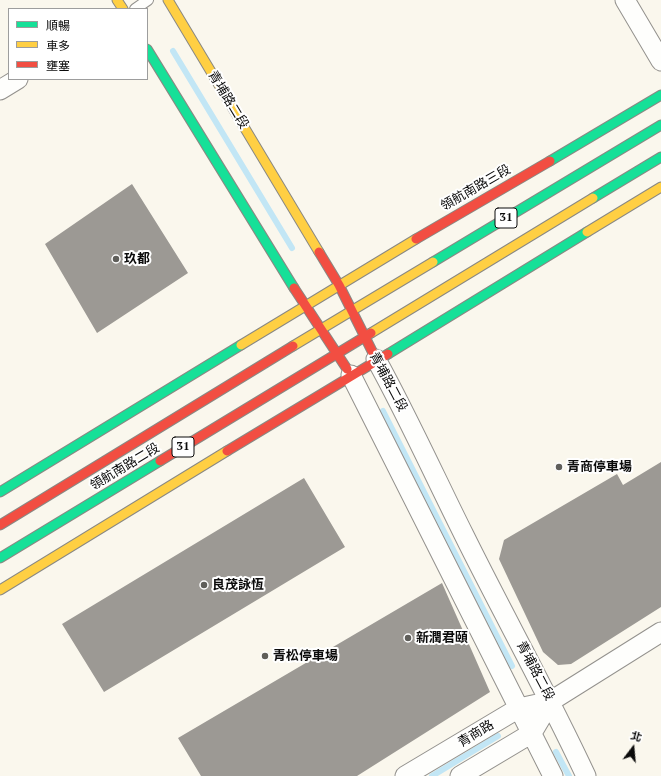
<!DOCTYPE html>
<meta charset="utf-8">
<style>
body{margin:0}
#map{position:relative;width:661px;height:776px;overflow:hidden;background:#faf7ed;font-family:"PT Serif","Noto Sans TC",serif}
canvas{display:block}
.legend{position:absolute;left:8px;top:8px;width:140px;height:72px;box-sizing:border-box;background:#fff;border:1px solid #9d9d9d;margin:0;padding:5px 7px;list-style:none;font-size:12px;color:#0b0b0b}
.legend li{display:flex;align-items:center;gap:8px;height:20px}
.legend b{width:20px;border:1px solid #9d9d9d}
.north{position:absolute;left:613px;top:728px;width:40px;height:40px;-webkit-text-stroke:3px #fff;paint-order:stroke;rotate:16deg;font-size:11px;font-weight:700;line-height:16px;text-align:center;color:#0b0b0b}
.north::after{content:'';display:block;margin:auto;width:14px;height:18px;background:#0b0b0b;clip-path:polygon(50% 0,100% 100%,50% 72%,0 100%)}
</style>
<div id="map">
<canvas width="661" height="776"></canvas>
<ul class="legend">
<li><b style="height:5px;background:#16e098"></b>順暢</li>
<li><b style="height:5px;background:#ffcf43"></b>車多</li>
<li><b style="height:5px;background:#f24e42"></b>壅塞</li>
</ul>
<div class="north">北</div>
</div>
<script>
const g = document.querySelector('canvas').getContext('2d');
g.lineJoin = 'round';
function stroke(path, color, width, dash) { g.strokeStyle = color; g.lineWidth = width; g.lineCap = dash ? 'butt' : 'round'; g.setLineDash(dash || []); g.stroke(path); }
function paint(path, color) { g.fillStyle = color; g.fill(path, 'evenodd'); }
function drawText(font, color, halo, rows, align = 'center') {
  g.font = font + ' "PT Serif","Noto Sans TC",serif'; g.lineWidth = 4; g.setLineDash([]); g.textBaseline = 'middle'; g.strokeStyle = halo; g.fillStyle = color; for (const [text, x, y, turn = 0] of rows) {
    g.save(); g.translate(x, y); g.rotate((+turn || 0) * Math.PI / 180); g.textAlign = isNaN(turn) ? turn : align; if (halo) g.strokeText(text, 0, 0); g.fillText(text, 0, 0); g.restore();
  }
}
stroke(new Path2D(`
 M173 51 292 248
 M383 411 512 666
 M556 752 569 776
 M432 776 498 736`), '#c2e6f5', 6);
paint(new Path2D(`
 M132 184 188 273 97 333 45 244Z
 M661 462V607L571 664 558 665 543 652 499 559 504 540 617 474 623 485Z
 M304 478 345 547 104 692 62 624Z
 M442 583 490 692 357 776H201L178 738Z`), '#9c9994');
const lane = new Path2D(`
 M135 9 148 0`);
const street = new Path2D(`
 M625 0 661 61
 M0 90 18 79
 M376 359C408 417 435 477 464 535 504 616 548 694 586 776
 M351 375 553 776
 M405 776 519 708 551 701 661 632
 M460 776 532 733 551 701`);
const fast = new Path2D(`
 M147 49 294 288
 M550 161 661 95
 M593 198 661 157
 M433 262 661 125
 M388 354 587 232
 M0 492 241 345
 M0 558 160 461`);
const slow = new Path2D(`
 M117 0 123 9
 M168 0 319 252
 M587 232 661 187
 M371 333 593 198
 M241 345 416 239
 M293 346 433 262
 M0 590 227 451`);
const jam = new Path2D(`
 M416 239 550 161
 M319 252 339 285 373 353
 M294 288 347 369
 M227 451 388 354
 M160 461 371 333
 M0 525 293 346`);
stroke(lane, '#93918d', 12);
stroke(street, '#93918d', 21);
stroke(fast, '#898883', 11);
stroke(slow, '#898883', 11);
stroke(jam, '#898883', 11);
stroke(lane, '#fefefc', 10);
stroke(street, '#fefefc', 19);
stroke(fast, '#16e098', 9);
stroke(slow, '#ffcf43', 9);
stroke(jam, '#f24e42', 9);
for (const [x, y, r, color] of [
 [116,259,4,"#5f5e5a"],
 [559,467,4,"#5f5e5a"],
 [204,585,4,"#5f5e5a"],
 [408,638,4,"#5f5e5a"],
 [265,656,4,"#5f5e5a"]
]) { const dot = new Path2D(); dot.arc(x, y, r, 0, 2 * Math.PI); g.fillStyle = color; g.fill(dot); stroke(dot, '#fff', 1.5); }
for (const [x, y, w] of [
 [506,218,22],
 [183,447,22]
]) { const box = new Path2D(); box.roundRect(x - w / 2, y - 10, w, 20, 3); g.fillStyle = '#fff'; g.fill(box); stroke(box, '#0b0b0b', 1); }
drawText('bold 12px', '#0b0b0b', null, [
 ["31",506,218],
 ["31",183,447]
]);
drawText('13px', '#0b0b0b', '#fff', [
 ["青埔路二段",228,100,59],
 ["領航南路三段",476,188,-30],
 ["青埔路二段",388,382,62],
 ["領航南路二段",125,467,-31],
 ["青埔路二段",535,671,62],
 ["青商路",476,734,-31]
]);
drawText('bold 13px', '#0b0b0b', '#fff', [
 ["玖都",124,259],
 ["青商停車場",567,467],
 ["良茂詠恆",212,585],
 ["新潤君頤",416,638],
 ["青松停車場",273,656]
], 'left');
</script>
